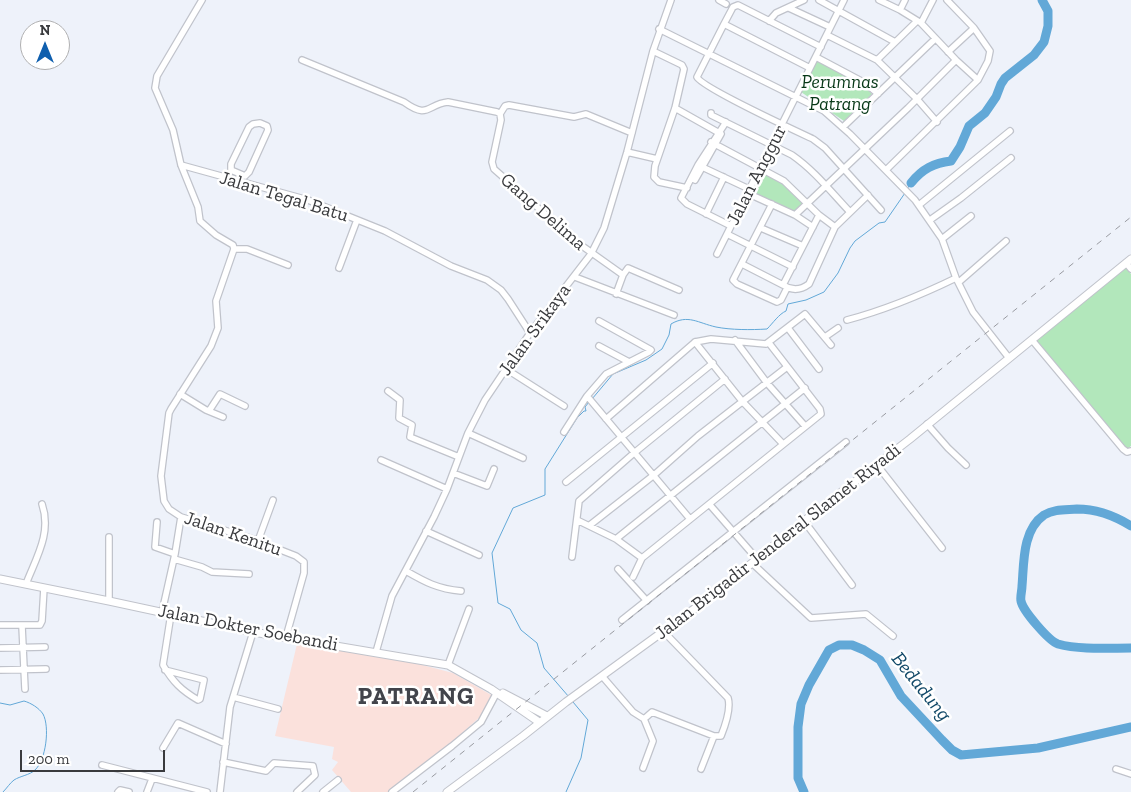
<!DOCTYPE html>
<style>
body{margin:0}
#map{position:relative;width:1131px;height:792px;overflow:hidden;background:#eef2fa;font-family:"Zilla Slab",serif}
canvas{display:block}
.north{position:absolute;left:20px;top:20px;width:50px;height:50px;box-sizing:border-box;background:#fff;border:1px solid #b0b0b1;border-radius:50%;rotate:0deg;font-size:14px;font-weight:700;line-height:20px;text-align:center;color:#393a3d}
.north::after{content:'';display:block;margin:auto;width:18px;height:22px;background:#0f5fae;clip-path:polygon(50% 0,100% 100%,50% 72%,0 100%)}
.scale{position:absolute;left:20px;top:750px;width:145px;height:22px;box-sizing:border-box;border:2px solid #393a3d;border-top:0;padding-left:6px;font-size:15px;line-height:18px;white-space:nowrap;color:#393a3d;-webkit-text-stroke:4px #fff;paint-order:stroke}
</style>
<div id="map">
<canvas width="1131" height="792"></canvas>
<div class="north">N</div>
<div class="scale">200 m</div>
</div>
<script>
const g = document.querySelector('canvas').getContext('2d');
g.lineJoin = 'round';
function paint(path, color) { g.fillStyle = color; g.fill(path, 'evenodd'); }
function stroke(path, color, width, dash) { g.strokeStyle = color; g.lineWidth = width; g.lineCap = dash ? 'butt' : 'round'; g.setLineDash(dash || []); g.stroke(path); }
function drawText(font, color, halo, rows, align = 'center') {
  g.font = font + ' "Zilla Slab",serif'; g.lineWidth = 5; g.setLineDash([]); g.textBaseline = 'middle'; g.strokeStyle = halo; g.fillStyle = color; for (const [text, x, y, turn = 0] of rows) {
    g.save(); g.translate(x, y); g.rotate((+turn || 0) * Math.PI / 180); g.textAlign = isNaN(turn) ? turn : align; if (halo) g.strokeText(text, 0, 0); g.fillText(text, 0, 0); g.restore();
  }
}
paint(new Path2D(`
 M297 644 411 662 453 673 493 696 481 716 441 752 389 792H351L332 770 338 762 332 759 334 747 275 736Z`), '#fbe1dc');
paint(new Path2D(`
 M817 60 860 82 872 94 844 121 801 92Z
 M760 168 785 182 808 203 794 215 747 193Z
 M1126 268 1131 274V446L1126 450 1036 341Z`), '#b2e7bb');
stroke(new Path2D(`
 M907 189 911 183
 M592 399 613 374 646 360 662 349 669 335 671 324C688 314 698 323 716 327 731 330 751 330 767 329 773 323 779 314 786 311L788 304 806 300 824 292 838 273 850 248 855 241 879 223 885 222 905 193
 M569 697 544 668 537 643 521 630 510 609 498 603 492 553 513 508 545 495V469L577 418 584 411H586L585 407 589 402
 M0 703 10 705 24 701C31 703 39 708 43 714 50 727 46 760 35 770 30 775 20 776 14 780 10 783 7 788 3 792
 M566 792 581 758 588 720 573 702`), '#62a8d7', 1);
stroke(new Path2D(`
 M911 183C922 169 934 163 951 161L960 147 969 126 985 113 996 97 1001 84 1005 78 1034 55 1044 42 1048 26V11L1042 0
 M1131 526C1115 516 1097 509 1077 509 1065 510 1054 509 1044 515 1022 530 1024 564 1022 586 1022 591 1020 597 1021 601 1023 611 1049 641 1058 644 1079 650 1109 648 1131 648
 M804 792 798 778V727L801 704 809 685 829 650 839 645H852L864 650 880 660 901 696 942 740 952 750 961 755 1038 748 1131 727`), '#62a8d7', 9);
const minor = new Path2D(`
 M202 0 157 76 155 88 173 130 181 165 198 207 200 221 216 235 233 245 234 249
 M719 0 726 4
 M819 0 895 42
 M789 8 830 27
 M900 10 905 0
 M769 21 776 13 804 0
 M921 23 933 0
 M724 24 733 7 738 5 821 47
 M659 29 824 111 850 134 915 200 942 239 956 278 973 312 1009 358
 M827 35 877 60 917 99 937 122
 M653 51 682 65 684 69 675 108 655 166 654 177 659 182 687 188
 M948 52 974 28
 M816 57 865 83 878 94
 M302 60 404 102C429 120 427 104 448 102L497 112 500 114 501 120 492 162 494 169 578 243 623 275 628 268 679 290
 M877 60 917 21
 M956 60 978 80
 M810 68 724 24 697 77C701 87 796 131 813 139L825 148 881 210
 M675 108 721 134 695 180
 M711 113V115L792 155C815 171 831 192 850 212
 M500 114 505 106 509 105 574 117 586 114 632 133
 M726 122 698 165 681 198 687 204 731 226
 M260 123 267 126 268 130 249 172 245 176 231 170V164L249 127 253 124Z
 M843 127 935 39
 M711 142 784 181 819 215 835 227
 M627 152 657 159
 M181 165 308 200 385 231 451 266 487 280 501 290 508 299 530 333
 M700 166 749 189
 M886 170 978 80 988 61 990 51 974 28 947 0
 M747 193 795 215 908 108 956 60 921 23 900 10 879 0
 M772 204 733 280 737 284 777 302 781 300 787 288
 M919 205 1010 131
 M706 214 724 177
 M795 215 813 227
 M930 220 961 198 1011 158
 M761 228 803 246
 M727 234 793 267
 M942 239 971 216
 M234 249 216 301 218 328 211 346 171 409 169 413 161 476 164 501 169 509 181 517 250 538 296 556 304 562V573L286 637
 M234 249H247L288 265
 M717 254 844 0
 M1126 263 1131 269
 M742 264 783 285 819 215
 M339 268 357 220
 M575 277 674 315
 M959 282 1006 241
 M783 285C792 291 801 290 809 284L835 227 868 195
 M616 294 623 275
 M847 320C885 310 921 295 956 278
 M788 328 819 369
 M825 337 838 328
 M735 340 767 383 805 426
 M1032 340 1123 449 1127 452 1131 451
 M695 342 711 339 766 344 805 314 831 345
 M599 346 629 362
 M506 369 564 406
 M388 391 400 400 399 418 412 425 410 437 459 457
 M180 394 206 410 223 417
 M587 396 690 519
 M209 411 220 394 245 406
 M606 419 695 342 742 401 783 444
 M927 424 948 448 966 465
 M564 432 587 396 606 374 649 352 651 350 599 321
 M468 433 523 458
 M381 460 447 489
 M877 465 942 548
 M453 473 487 486 494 469
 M566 482 713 363
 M710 505 757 559
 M577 520 616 539 642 558
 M804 521 852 585
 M157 522 155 547 175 554
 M590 525 654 475 698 436 787 367
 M426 531 479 555
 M109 537V601
 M616 539 805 388
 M258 541 273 500
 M572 557 579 501 634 453 725 379
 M174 559 202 567 212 572 249 574
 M752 563 811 618 866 614 893 636
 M618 569 647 601
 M406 571C425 582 438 589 461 591
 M633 577 642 558 821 414 820 409 769 343
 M26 584C36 558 52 533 42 504
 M162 612 175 554 181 517
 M622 620 846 442
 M0 625H40L42 621 44 588
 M22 626 25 689
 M0 648 45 647
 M376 652 392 596 434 517 447 489 468 433 485 400 530 333 591 254 604 228 627 152 653 51 671 0
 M448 665 469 609
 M0 670 46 669
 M165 670 204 680 200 699 198 700C181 690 173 682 163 665L171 614
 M602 676 633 712 644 719 653 741 643 768
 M233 697 278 709
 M644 719 652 712 714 736H721C725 726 731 708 728 698L664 632
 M163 748 178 723 226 744
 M223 762 266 771 274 763 313 766 315 775 297 792
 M102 765 207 792
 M701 769 714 736
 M1116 769 1131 774
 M118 792 120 790 129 792
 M147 792 152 779
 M220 792 230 707 253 632
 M323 792 338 780
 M392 792 452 746 481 722 496 694`);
const major = new Path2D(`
 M0 579 109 601 253 632 448 665 491 689 539 722
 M503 693 547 716
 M447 792 523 736 566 702 705 601 804 521 910 439 1131 259`);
stroke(minor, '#c0c3cb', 8);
stroke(major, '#c0c3cb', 9);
stroke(minor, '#fff', 5.5);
stroke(major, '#fff', 7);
stroke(new Path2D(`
 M413 792 1131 217`), '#989aa0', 1, [6, 6]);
drawText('italic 19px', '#073817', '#fff', [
 ["Perumnas",840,83],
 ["Patrang",840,105]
]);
drawText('19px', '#393a3d', '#fff', [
 ["Jalan Anggur",757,175,-63],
 ["Jalan Tegal Batu",284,197,17],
 ["Gang Delima",543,212,41],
 ["Jalan Srikaya",535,330,-54],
 ["Jalan Kenitu",233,534,19],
 ["Jalan Brigadir Jenderal Slamet Riyadi",778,542,-38],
 ["Jalan Dokter Soebandi",248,628,11]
]);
drawText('italic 20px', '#124968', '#fff', [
 ["Bedadung",921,687,51]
]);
g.letterSpacing = '1px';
drawText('bold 24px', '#42444b', '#fff', [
 ["PATRANG",416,697]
]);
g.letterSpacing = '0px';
</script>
